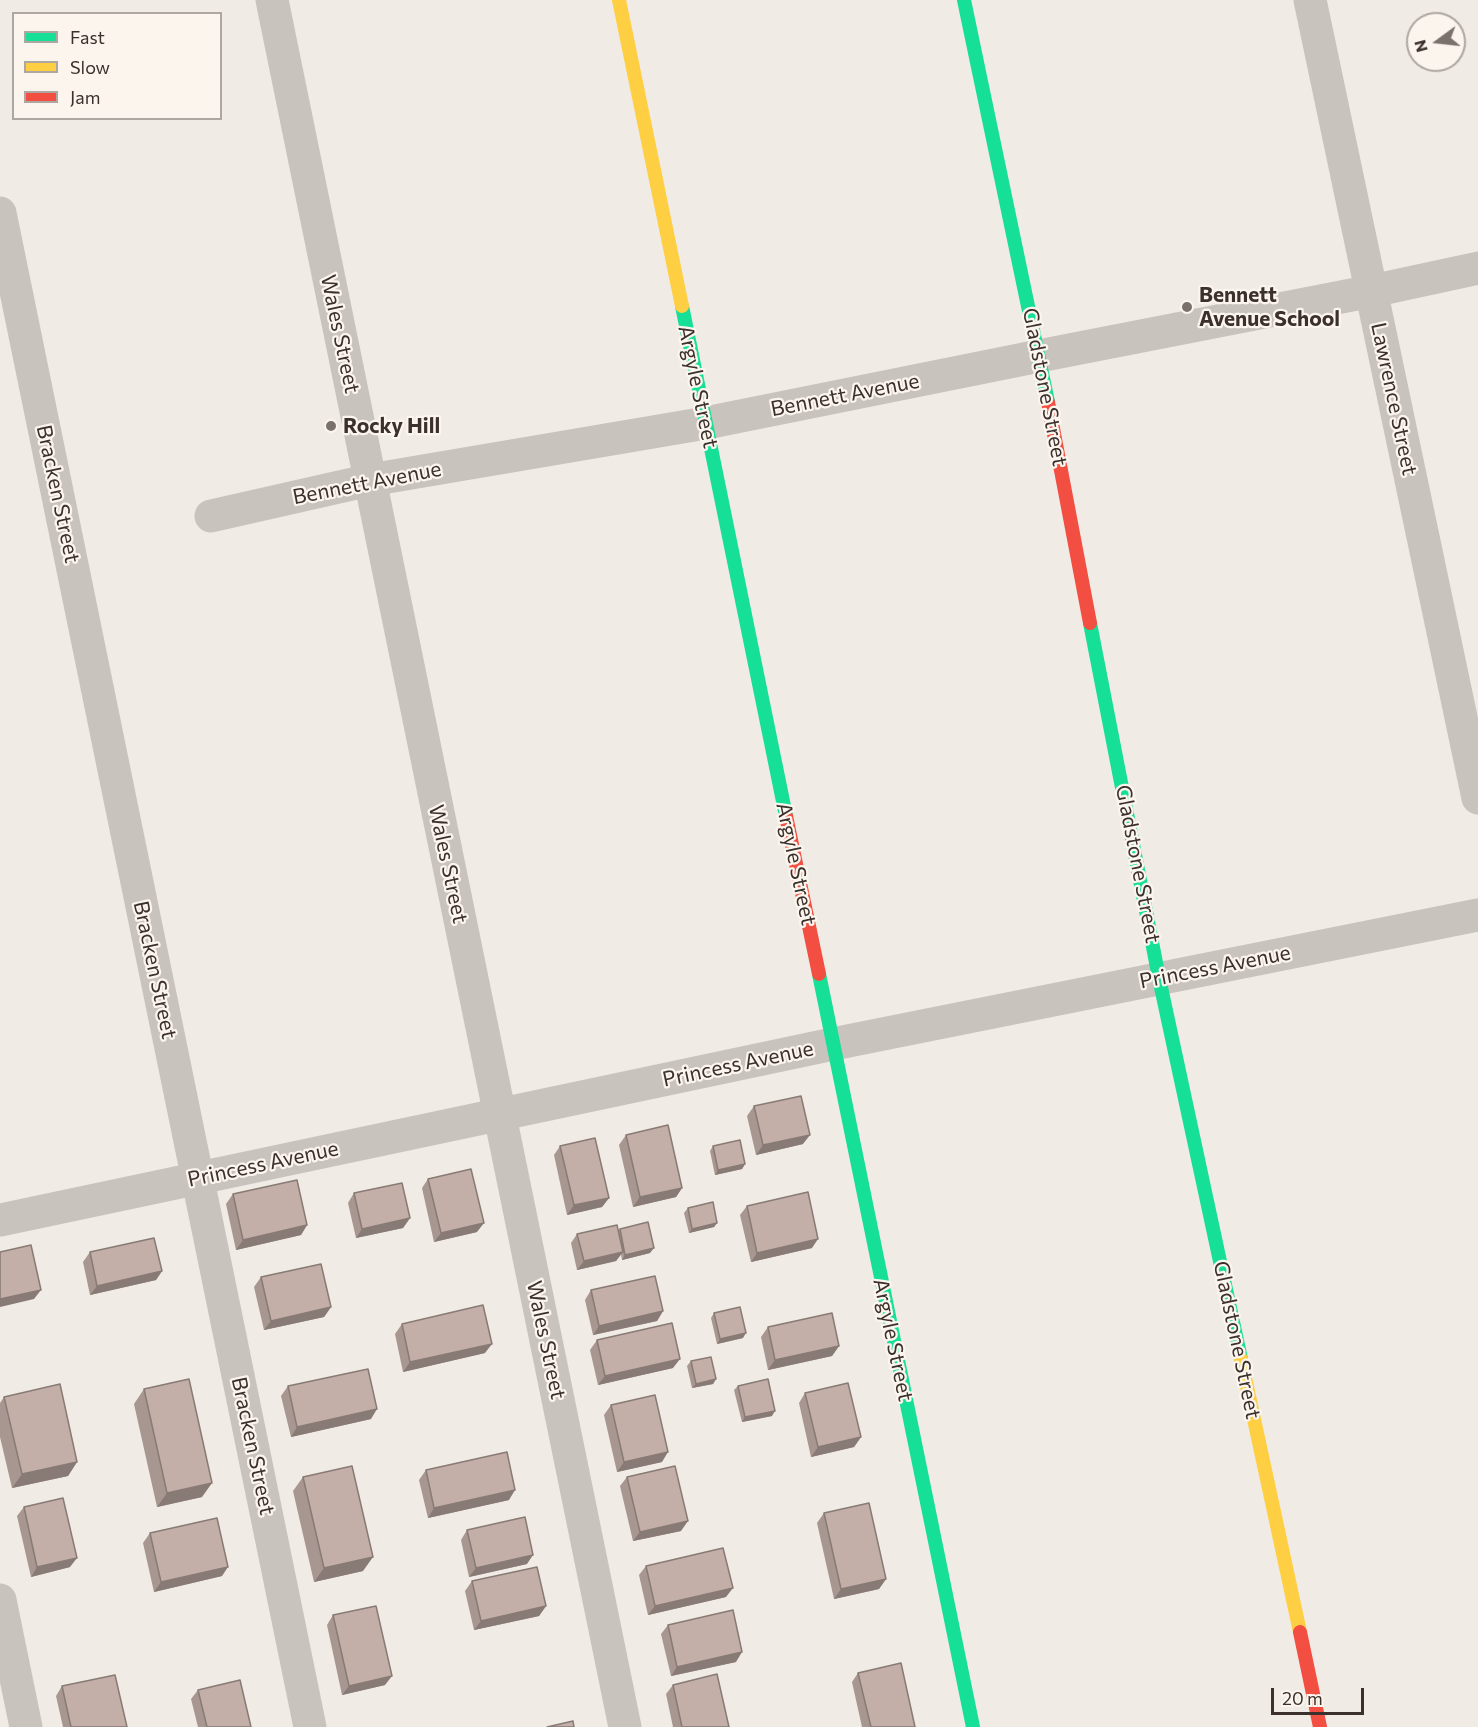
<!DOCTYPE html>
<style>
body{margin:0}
#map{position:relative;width:1478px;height:1727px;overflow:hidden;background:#f0ebe5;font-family:Commissioner,sans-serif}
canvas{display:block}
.legend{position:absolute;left:12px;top:12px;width:210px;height:108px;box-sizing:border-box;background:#fbf5ee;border:2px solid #aea6a0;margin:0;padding:8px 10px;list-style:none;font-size:18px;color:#3b302b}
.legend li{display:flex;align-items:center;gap:12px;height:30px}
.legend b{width:30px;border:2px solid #aea6a0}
.north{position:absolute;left:1406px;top:12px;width:60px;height:60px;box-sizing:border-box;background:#fbf5ee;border:2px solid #aea6a0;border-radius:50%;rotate:255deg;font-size:16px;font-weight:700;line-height:24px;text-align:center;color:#3b302b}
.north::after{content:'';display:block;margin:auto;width:21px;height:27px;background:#7a716c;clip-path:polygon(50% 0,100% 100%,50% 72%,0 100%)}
.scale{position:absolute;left:1271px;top:1688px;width:93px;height:27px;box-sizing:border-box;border:3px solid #3b302b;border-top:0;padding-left:8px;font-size:18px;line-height:21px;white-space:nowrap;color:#3b302b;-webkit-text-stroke:4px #fbf5ee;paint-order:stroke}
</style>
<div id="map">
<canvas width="1478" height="1727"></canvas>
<ul class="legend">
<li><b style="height:8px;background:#16e098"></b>Fast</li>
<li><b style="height:8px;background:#ffcf43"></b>Slow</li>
<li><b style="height:8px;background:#f24e42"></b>Jam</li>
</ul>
<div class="north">N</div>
<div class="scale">20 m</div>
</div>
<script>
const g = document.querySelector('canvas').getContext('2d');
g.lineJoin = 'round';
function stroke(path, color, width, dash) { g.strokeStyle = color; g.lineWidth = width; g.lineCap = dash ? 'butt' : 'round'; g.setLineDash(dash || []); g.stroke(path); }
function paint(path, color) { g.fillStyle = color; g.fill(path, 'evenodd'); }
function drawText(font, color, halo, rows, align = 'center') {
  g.font = font + ' Commissioner,sans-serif'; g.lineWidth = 4.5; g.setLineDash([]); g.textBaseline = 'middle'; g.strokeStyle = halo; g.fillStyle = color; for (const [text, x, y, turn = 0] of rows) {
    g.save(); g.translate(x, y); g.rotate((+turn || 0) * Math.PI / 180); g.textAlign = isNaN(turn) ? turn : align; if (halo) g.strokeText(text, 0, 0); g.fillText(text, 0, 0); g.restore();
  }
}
stroke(new Path2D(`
 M272 0 625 1727
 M1310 0 1478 798
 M0 213 310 1727
 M211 516 370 480 706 423 1039 356 1372 291 1478 268
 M0 1220 833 1044 1478 915
 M0 1600 26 1727`), '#c9c3be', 33);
stroke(new Path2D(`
 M964 0 1048 402
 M682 306 786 816
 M1090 623 1159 978 1241 1359
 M819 974 973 1727`), '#16e098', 14);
stroke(new Path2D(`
 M619 0 682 306
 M1241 1359 1300 1632`), '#ffcf43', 14);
stroke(new Path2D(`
 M1048 402 1090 623
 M786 816 819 974
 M1300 1632 1320 1727`), '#f24e42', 14);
paint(new Path2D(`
 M754 1106 803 1144 756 1155 747 1116Z
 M626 1135 682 1188 676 1197 633 1207 619 1145Z
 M560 1146 609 1198 602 1207 567 1215 554 1155Z
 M713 1146 745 1164 742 1169 715 1175 710 1151Z
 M428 1179 477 1232 434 1242 422 1188Z
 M354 1193 410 1218 403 1228 356 1238 348 1203Z
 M233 1194 307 1225 301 1235 236 1250 226 1204Z
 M747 1206 812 1248 751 1262 740 1215Z
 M688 1208 717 1223 714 1227 689 1233 684 1213Z
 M620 1229 650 1253 622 1260 621 1254 616 1261 577 1270 571 1243 577 1234 618 1231Z
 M90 1252 162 1271 156 1280 90 1295 83 1262Z
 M261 1277 331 1307 324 1317 264 1330 254 1287Z
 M591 1290 663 1311 657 1321 593 1335 585 1300Z
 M714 1313 743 1338 717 1344 711 1318Z
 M402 1324 485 1353 403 1372 395 1334Z
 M768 1327 839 1346 832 1356 768 1370 761 1337Z
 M597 1340 673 1368 598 1385 590 1350Z
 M691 1361 716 1379 713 1384 692 1388 687 1366Z
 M288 1386 371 1419 291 1437 281 1396Z
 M738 1386 772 1416 742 1422 734 1390Z
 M144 1389 202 1497 157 1507 134 1404Z
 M805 1393 861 1437 854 1447 811 1457 799 1403Z
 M4 1397 77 1462 68 1476 12 1488 0 1437V1403Z
 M611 1405 662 1462 617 1472 604 1415Z
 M426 1470 509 1500 428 1518 419 1480Z
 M303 1477 363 1571 314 1582 293 1491Z
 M627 1477 681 1531 633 1541 620 1486Z
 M24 1507 70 1567 31 1577 17 1516Z
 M824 1513 886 1579 879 1589 834 1599 817 1523Z
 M467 1530 527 1564 469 1577 461 1540Z
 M150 1533 222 1576 154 1592 143 1543Z
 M646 1566 726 1597 648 1615 639 1575Z
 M472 1581 546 1606 539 1616 474 1630 465 1591Z
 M333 1615 385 1685 342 1695 327 1625Z
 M668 1625 736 1662 671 1676 661 1634Z
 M858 1673 915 1727H862L852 1682Z
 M673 1685 729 1727H673L666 1694Z
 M62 1686 127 1727H63L56 1696Z
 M198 1690 251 1727H198L191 1699Z`), '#a89690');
paint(new Path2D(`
 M810 1135 803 1144 756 1155 763 1145Z
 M745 1164 742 1169 715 1175 718 1170Z
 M682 1188 676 1197 633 1207 640 1197Z
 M609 1198 602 1207 567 1215 574 1205Z
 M410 1218 403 1228 356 1238 362 1229Z
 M484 1223 477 1232 434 1242 441 1233Z
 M717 1223 714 1227 689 1233 692 1229Z
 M307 1225 301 1235 236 1250 243 1240Z
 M818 1239 812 1248 751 1262 757 1253Z
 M654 1248 650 1253 622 1260 625 1255Z
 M623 1252 616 1261 577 1270 584 1261Z
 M162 1271 156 1280 90 1295 97 1286Z
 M41 1290 34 1299 0 1307V1299Z
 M331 1307 324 1317 264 1330 271 1321Z
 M663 1311 657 1321 593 1335 599 1326Z
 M746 1333 743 1338 717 1344 720 1339Z
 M492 1344 485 1353 403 1372 410 1362Z
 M839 1346 832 1356 768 1370 775 1360Z
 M680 1359 673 1368 598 1385 605 1376Z
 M716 1379 713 1384 692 1388 696 1384Z
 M377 1409 371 1419 291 1437 297 1427Z
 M775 1411 772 1416 742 1422 745 1417Z
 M861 1437 854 1447 811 1457 818 1447Z
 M668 1452 662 1462 617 1472 624 1462Z
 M77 1462 68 1476 12 1488 22 1474Z
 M212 1483 202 1497 157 1507 167 1493Z
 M515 1490 509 1500 428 1518 434 1508Z
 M688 1521 681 1531 633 1541 640 1532Z
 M533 1555 527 1564 469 1577 476 1568Z
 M373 1557 363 1571 314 1582 324 1568Z
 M77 1558 70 1567 31 1577 37 1567Z
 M228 1567 222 1576 154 1592 161 1582Z
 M886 1579 879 1589 834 1599 841 1589Z
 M733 1588 726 1597 648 1615 655 1606Z
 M546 1606 539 1616 474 1630 481 1621Z
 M742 1652 736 1662 671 1676 677 1667Z
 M392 1676 385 1685 342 1695 349 1686Z`), '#887a75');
const building = new Path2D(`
 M801 1096 810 1135 763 1145 754 1106Z
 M668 1125 682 1188 640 1197 626 1135Z
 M595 1138 609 1198 574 1205 560 1146Z
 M740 1140 745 1164 718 1170 713 1146Z
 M471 1169 484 1223 441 1233 428 1179Z
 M297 1180 307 1225 243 1240 233 1194Z
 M402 1183 410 1218 362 1229 354 1193Z
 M808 1192 818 1239 757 1253 747 1206Z
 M713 1202 717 1223 692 1229 688 1208Z
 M648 1222 654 1248 625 1255 620 1229Z
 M617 1225 623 1252 584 1261 577 1234Z
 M154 1238 162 1271 97 1286 90 1252Z
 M31 1245 41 1290 0 1299V1252Z
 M321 1264 331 1307 271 1321 261 1277Z
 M655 1276 663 1311 599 1326 591 1290Z
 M483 1305 492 1344 410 1362 402 1324Z
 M740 1307 746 1333 720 1339 714 1313Z
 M832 1313 839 1346 775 1360 768 1327Z
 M672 1323 680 1359 605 1376 597 1340Z
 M711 1357 716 1379 696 1384 691 1361Z
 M368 1369 377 1409 297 1427 288 1386Z
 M189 1379 212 1483 167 1493 144 1389Z
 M768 1379 775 1411 745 1417 738 1386Z
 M848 1383 861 1437 818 1447 805 1393Z
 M60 1384 77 1462 22 1474 4 1397Z
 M655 1395 668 1452 624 1462 611 1405Z
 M507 1452 515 1490 434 1508 426 1470Z
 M352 1466 373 1557 324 1568 303 1477Z
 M675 1466 688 1521 640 1532 627 1477Z
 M63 1498 77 1558 37 1567 24 1507Z
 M869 1503 886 1579 841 1589 824 1513Z
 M525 1517 533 1555 476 1568 467 1530Z
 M217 1518 228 1567 161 1582 150 1533Z
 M723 1548 733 1588 655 1606 646 1566Z
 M537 1567 546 1606 481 1621 472 1581Z
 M376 1606 392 1676 349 1686 333 1615Z
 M733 1610 742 1652 677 1667 668 1625Z
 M901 1663 915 1727H871L858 1673Z
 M717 1674 729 1727H682L673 1685Z
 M115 1675 127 1727H71L62 1686Z
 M240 1680 251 1727H207L198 1690Z
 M573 1721 574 1727H547Z`);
paint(building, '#c3afa7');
stroke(building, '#887a75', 1.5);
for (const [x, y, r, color] of [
 [1187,307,6,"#7a716c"],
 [331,426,6,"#7a716c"]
]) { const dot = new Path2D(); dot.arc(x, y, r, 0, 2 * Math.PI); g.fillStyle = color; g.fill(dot); stroke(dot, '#fbf5ee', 2); }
drawText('bold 21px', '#3b302b', '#fbf5ee', [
 ["Bennett",1199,295],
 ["Avenue School",1199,319],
 ["Rocky Hill",343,426]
], 'left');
drawText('21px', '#3b302b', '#fbf5ee', [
 ["Wales Street",340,334,78],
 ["Argyle Street",698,387,78],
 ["Gladstone Street",1045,387,79],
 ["Bennett Avenue",845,395,-11],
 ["Lawrence Street",1394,399,78],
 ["Bennett Avenue",367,483,-11],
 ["Bracken Street",58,494,78],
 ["Wales Street",448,864,78],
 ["Argyle Street",796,864,78],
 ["Gladstone Street",1138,864,79],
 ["Princess Avenue",1215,967,-11],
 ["Bracken Street",155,970,78],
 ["Princess Avenue",738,1064,-12],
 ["Princess Avenue",263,1164,-12],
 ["Wales Street",546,1340,78],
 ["Argyle Street",893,1340,78],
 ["Gladstone Street",1237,1340,78],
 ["Bracken Street",253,1446,78]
]);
</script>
